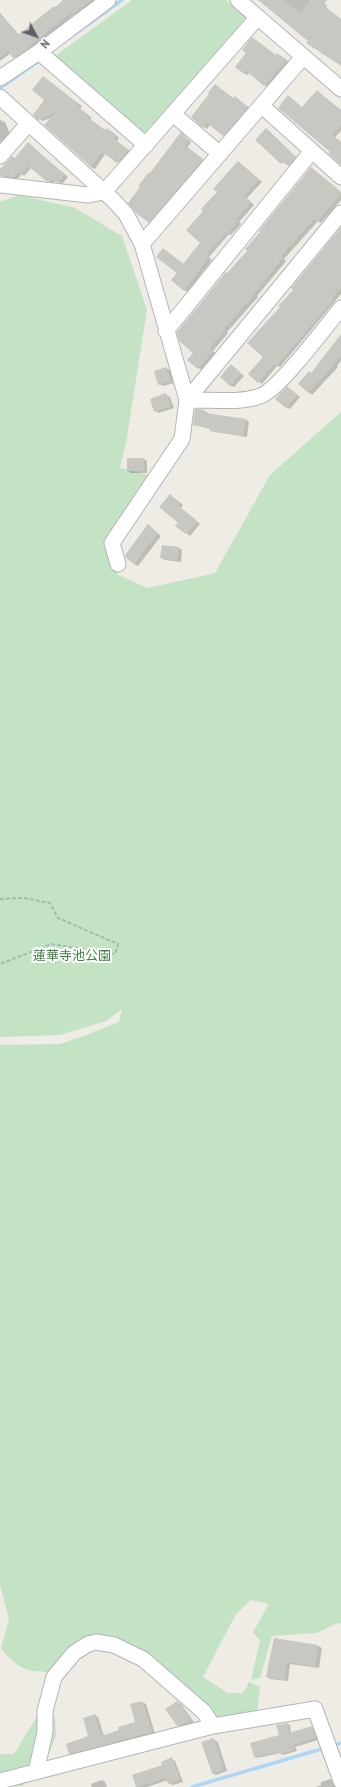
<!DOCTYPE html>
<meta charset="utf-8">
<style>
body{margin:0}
#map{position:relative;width:341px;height:1787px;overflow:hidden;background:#eeece5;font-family:"PT Sans",sans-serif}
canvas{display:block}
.north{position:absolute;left:16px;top:16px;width:40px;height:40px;-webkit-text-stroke:3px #fff;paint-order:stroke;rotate:131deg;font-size:11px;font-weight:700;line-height:16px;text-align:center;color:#5d6064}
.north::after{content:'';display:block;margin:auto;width:14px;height:18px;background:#5d6064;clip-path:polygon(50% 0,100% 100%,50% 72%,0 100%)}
</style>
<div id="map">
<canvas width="341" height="1787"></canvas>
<div class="north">N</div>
</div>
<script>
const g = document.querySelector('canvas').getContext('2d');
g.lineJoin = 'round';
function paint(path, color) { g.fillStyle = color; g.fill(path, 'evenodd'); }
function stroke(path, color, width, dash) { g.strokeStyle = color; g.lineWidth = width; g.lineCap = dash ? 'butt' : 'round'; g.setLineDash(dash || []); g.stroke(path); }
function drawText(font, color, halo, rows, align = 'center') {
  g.font = font + ' "PT Sans","Noto Sans JP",sans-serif'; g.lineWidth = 4; g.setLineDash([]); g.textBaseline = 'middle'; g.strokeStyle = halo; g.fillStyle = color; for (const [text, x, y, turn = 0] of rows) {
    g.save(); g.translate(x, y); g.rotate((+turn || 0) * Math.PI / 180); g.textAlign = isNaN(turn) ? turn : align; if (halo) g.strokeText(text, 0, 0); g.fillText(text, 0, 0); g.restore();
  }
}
paint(new Path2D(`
 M132 0H226L248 19 144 139 55 56Z
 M19 195 75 208 122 236 147 310 126 443 120 468 148 475 107 542 118 575 148 588 215 573 270 475 341 412V1624L337 1623 317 1633 272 1636 260 1678 251 1680 260 1641 253 1632 269 1604 251 1600 236 1614 203 1677 228 1693H243L249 1682 260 1687 257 1714 216 1719 143 1659 87 1642 58 1672C30 1672 19 1672 1 1648L9 1619 0 1585V1045L60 1044 89 1034 119 1022 122 1009 106 1021 60 1035 0 1037V202Z
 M42 1708 55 1716 56 1736 42 1770 22 1786 0 1787V1754H14Z`), '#c4e3c4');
paint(new Path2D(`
 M62 0H97L77 15 75 14 18 60 11 53 0 61V13L19 35 63 1Z
 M260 0H320L327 6 326 8 341 20V65Z
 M276 56H280L289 62 267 87 249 73 247 75 236 67Z
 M46 80 82 106 80 109 92 118 90 120 106 131H111L119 138 117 141 132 153 122 164 106 153 95 169 91 167 53 117 43 121 39 119 46 100Z
 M317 91 341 110V131L335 137 341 142V163L331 151 303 108Z
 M234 99 239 100 251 109 227 138 210 125 207 129 204 127 192 117Z
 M0 120 5 122 11 136 0 142Z
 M268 130 297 158 290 166 285 162 282 163 257 140Z
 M183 135 191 142 187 148 205 161 152 223 149 222 151 175Z
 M29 144 68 177 62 184 56 180 54 183H51L31 168 24 176 22 174 17 179 5 178 0 175V170L15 159Z
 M238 162 262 182 247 198 254 205 239 222 241 224 231 235 229 234 209 257 212 260 188 292 184 290 178 273 163 249 184 264 201 242 204 211Z
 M311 168 341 192V200L321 223 318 221 284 259 286 261 257 296 258 297 227 332 228 333 213 351 216 353 202 370 199 368 194 353 228 274 248 251Z
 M341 229V294L280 367 277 366 262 384 259 382 264 356 294 289Z
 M341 336V361L337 366 338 367 312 395 299 384 311 374Z
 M166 368 170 370 174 383 163 386 159 384Z
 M235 368 244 376 234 387 230 385Z
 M291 390 300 397 290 409 286 407Z
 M166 395 170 397 174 408 159 413 155 411Z
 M205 411 208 413V414L246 420 249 422 247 437 215 432 211 429 194 425Z
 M144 459 147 461V473H131L128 471Z
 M173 497 183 505 181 508 200 524 190 536 177 526 179 523Z
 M151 528 161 536 138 566 134 564Z
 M179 548 182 550 181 562 165 560 161 558Z
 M274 1640 318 1646 322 1648 319 1668 290 1664 288 1681 270 1679 267 1677Z
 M142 1702 146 1704 155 1734 73 1755 70 1753 89 1737 95 1715 98 1717 104 1736 120 1731 137 1722 131 1705Z
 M177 1702 181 1704 194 1722 181 1727 178 1725Z
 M287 1724 290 1725 291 1733 311 1727 314 1729 318 1740 295 1747 297 1751 283 1755 280 1753 257 1758 254 1756 280 1736Z
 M214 1740 218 1742 227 1771 216 1775 212 1773Z
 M172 1759 175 1761 183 1782 173 1785 169 1783 168 1780 147 1787H137L133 1776 164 1766Z
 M330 1779 334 1781 337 1787H316L321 1785V1782Z
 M102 1780 105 1782 107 1787H92L91 1784Z`), '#0003');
stroke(new Path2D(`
 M69 38 122 0
 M0 88 39 61
 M332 1746 341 1743
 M192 1787 325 1748`), '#acd7f7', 3.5);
paint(new Path2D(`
 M65 0H92L73 14 72 12 28 47 29 48 13 58 8 51 0 57V13L18 35 54 6 55 8Z
 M258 0H283L300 13 310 0H327L323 5 341 19V66L306 43 308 41Z
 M252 37 276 55 277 53 287 60 264 86 246 71 244 74 235 67 246 53 242 50Z
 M43 76 79 104 77 106 89 115 87 117 105 130 107 128 116 135 114 139 129 150 117 163 102 152 91 167 44 125 56 112 38 120 33 115 44 100 32 90Z
 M215 84 233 98 235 96 248 107 223 136 207 123 203 128 191 117 209 94 208 93Z
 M317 90 341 111V125L332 135 341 142V165L328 153 330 152 278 108 288 95 302 107Z
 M266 128 296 157 288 166 283 162 281 164 255 140Z
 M181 132 189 140 185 145 203 159 149 223 136 213 128 203 140 187 138 186 149 172 150 173Z
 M28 142 39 152 38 153 65 174 58 183 52 179 50 182 46 181 28 166 20 174 18 172 13 177 0 176V169L12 156 15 158Z
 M238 161 259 179 244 196 251 202 236 220 238 222 227 234 226 233 206 255 209 257 184 291 171 280 177 273 156 257 163 248 183 264 200 243 186 230 203 211 201 209 217 192 213 189Z
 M311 167 341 192V194L317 222 314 219 281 256 283 258 254 294H255L224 329 225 330 210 348 213 351 198 369 187 360 193 353 179 341 177 332 226 272 227 273 247 251 245 249 260 232 259 231Z
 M341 227V287L332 298 334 299 292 348 276 366 274 364 258 383 248 374 263 357 247 343 280 307 278 306 293 290 291 288Z
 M341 334V358L340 356 334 363 335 364 308 393 298 384 309 371 311 373Z
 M231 364 241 373 230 386 220 377Z
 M166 367 171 381 158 385 154 371Z
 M287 386 297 395 286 408 275 399Z
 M166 393 171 406 154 412 150 399Z
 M195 409 205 410V413L246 419 243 436 210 431V428L193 425Z
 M127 458H144V471H127Z
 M170 494 180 503 178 505 197 521 186 534 175 526 178 523 159 507Z
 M148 524 158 533 134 564 126 558 125 555Z
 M162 545 179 547 177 560 160 558Z
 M274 1638 318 1645 315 1667 287 1662 284 1680 266 1677Z
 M142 1701 152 1732 69 1754 66 1744 88 1736 83 1718 95 1714 101 1736 119 1730 118 1727 135 1722 130 1704Z
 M177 1701 191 1720 177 1726 165 1709Z
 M288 1723 289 1733 312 1726 316 1738 293 1745 294 1750 280 1754 279 1752 254 1757 250 1743 279 1735 276 1725Z
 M214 1738 224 1770 212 1773 201 1742Z
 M172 1757 180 1780 168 1784 166 1778 136 1787 132 1775 162 1765 161 1762Z`), '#c9c7c2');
const minor = new Path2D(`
 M238 0 341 89
 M39 52 146 145
 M0 78 39 52 108 0
 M0 97 113 200 126 214 142 244 187 400 182 439 112 543 118 564
 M262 106 341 177
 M173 114 220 154
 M0 156 28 124
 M0 185 88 195 104 192 258 17
 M142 244 303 57
 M166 331 312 151
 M187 400 341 213
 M187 400C209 399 239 404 260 396 279 390 326 326 341 308
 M36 1772 45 1732V1711L54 1677 74 1653 88 1644 96 1642 114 1645 143 1659 204 1712 213 1726
 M0 1781 213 1726 315 1709 341 1781`);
stroke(minor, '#b2b5b9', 17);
stroke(new Path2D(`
 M0 899 24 898 50 903 58 918 118 944 115 954 51 944 0 964`), '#9cc1a6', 2, [4, 2]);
stroke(minor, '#fff', 15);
drawText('13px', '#3d8340', '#fff', [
 ["蓮華寺池公園",72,956]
]);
</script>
